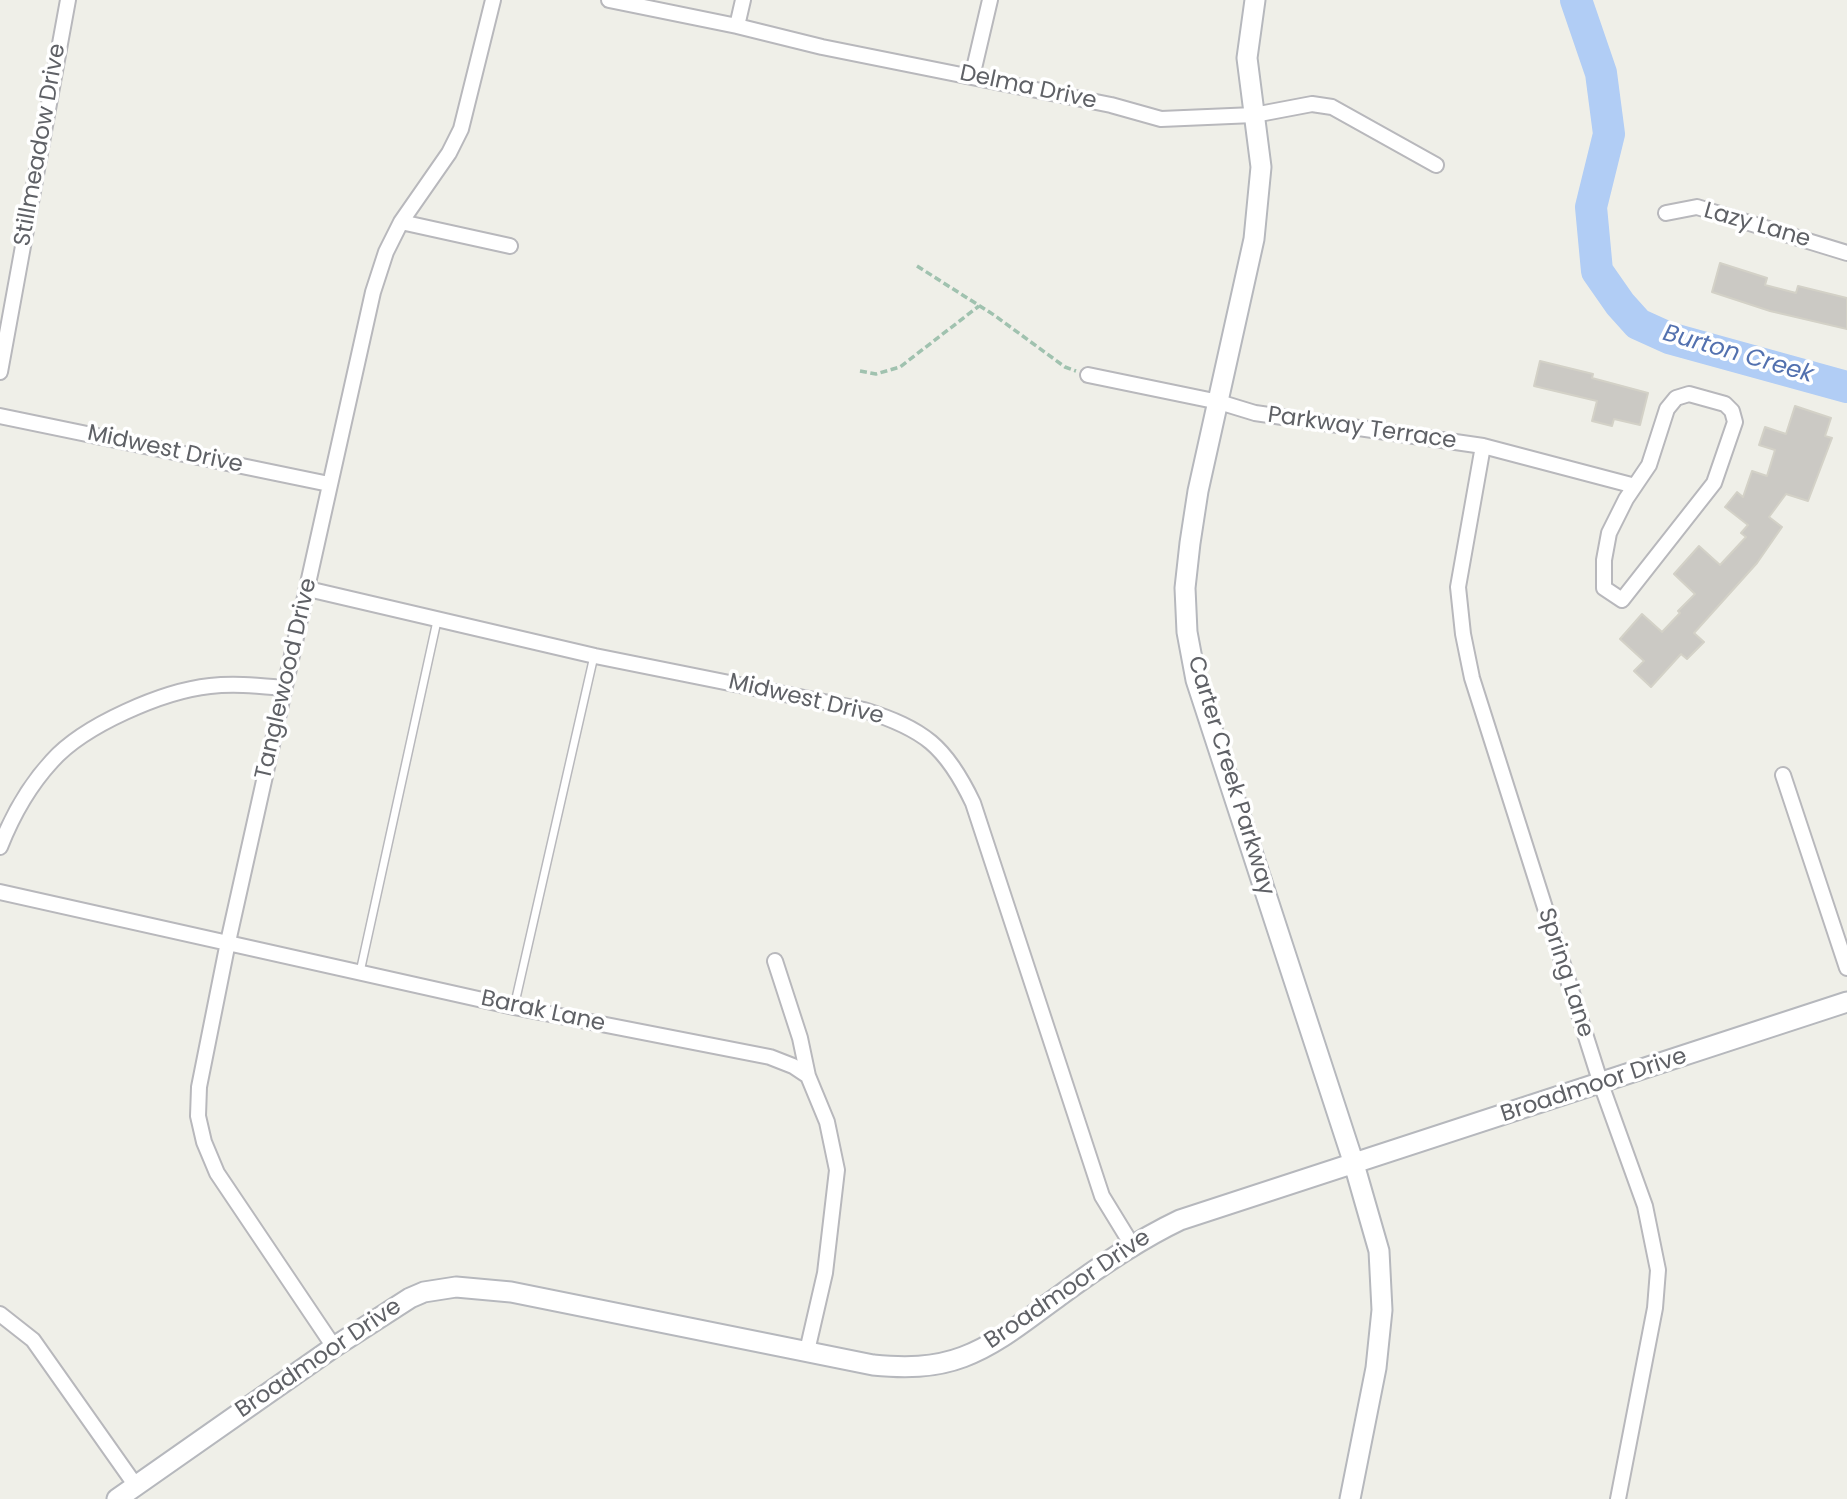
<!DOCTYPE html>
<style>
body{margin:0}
canvas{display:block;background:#efefe8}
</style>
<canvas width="1847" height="1499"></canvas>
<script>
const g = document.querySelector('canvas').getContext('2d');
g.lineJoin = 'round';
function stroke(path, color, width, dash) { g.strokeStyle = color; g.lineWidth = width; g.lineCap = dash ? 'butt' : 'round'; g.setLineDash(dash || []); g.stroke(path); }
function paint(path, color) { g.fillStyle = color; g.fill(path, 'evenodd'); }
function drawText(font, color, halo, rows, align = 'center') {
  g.font = font + ' Poppins,sans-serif'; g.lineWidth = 7; g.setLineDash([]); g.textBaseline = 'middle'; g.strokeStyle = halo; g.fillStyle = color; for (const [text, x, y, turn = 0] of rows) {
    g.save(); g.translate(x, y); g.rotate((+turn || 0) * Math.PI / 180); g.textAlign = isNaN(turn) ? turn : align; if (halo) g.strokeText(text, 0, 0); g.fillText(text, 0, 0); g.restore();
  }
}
stroke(new Path2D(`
 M1576 0 1601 73 1609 134 1591 207 1597 271 1620 304 1638 324 1669 338 1847 387`), '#b1cdf5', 32);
const building = new Path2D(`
 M1720 263 1767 278 1765 285 1796 293 1798 286 1847 298V329L1770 311 1712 292Z
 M1540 361 1593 374 1592 378 1648 393 1640 425 1614 419 1612 426 1592 421 1597 401 1534 386Z
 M1795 406 1831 418 1825 436 1832 438 1808 501 1786 494 1769 517 1782 527 1757 563 1694 633 1704 642 1687 659 1681 654 1651 687 1634 671 1644 661 1620 639 1642 614 1662 632 1680 613 1678 611 1695 594 1674 574 1699 546 1720 565 1746 537 1741 533 1748 525 1725 507 1737 492 1743 497 1752 471 1767 476 1775 450 1759 445 1765 427 1786 434Z`);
paint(building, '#cbc9c4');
stroke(building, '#d3d1c7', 2);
const lane = new Path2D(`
 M360 972 437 621
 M514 1007 594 656`);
const street = new Path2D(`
 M609 0 737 26 822 47 1111 105 1161 119 1254 115 1312 104 1332 107 1436 165
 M737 26 743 0
 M972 77 990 0
 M1666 213 1697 207 1847 253
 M401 222 510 246
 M0 372 68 0
 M1088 375 1219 402 1255 413 1483 446 1635 486
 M1689 394 1725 404 1732 411 1735 422 1714 483 1622 600 1604 588V560L1609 533 1626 499 1649 465 1667 409 1676 398Z
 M0 416 329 484
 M1483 446 1458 587 1463 634 1472 678 1601 1084 1645 1206 1658 1270 1655 1308 1618 1499
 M308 589 595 656 864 710C924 729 946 746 973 803L1102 1196 1132 1245
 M1783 775 1847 968
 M0 847C13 814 28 787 52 761 84 725 163 691 210 686 235 683 261 686 285 688
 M0 892 514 1007 770 1057 793 1066 808 1076
 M775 961 800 1038 808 1076 827 1122 837 1170 825 1273 807 1351
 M0 1314 33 1340 136 1486
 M334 1347 217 1173 204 1142 198 1116 199 1087 228 942 373 292 386 252 401 222 449 153 461 129 493 0`);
const secondary = new Path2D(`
 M1255 0 1247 58 1261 167 1254 239 1198 491 1190 543 1185 588 1187 632 1196 680 1354 1164 1379 1251 1382 1310 1376 1368 1350 1499
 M117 1499 334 1347 410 1298 424 1292 456 1287 511 1292 873 1365C904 1368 934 1368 963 1357 998 1344 1027 1319 1058 1297 1097 1268 1136 1241 1180 1220L1847 1002`);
stroke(lane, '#b8b8bc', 10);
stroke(street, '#b8b8bc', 18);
stroke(secondary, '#b6b8bd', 23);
stroke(new Path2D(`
 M917 266 994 315 1065 367 1076 371
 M860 371 876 374 900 367 979 306`), '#a0c2af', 3.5, [7, 3.5]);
stroke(lane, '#fff', 7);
stroke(street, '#fff', 14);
stroke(secondary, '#fff', 19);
drawText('23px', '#5f6166', '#fff', [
 ["Delma Drive",1028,88,12],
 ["Stillmeadow Drive",41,145,-80],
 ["Lazy Lane",1757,226,16],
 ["Parkway Terrace",1362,429,8],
 ["Midwest Drive",165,450,12],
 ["Tanglewood Drive",287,679,-77],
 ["Midwest Drive",806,700,13],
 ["Carter Creek Parkway",1230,776,73],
 ["Spring Lane",1565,973,72],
 ["Barak Lane",543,1012,12],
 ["Broadmoor Drive",1594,1086,-18],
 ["Broadmoor Drive",1068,1290,-34],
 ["Broadmoor Drive",319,1359,-34]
]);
drawText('italic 24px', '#5371af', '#fff', [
 ["Burton Creek",1738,355,16]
]);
</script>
